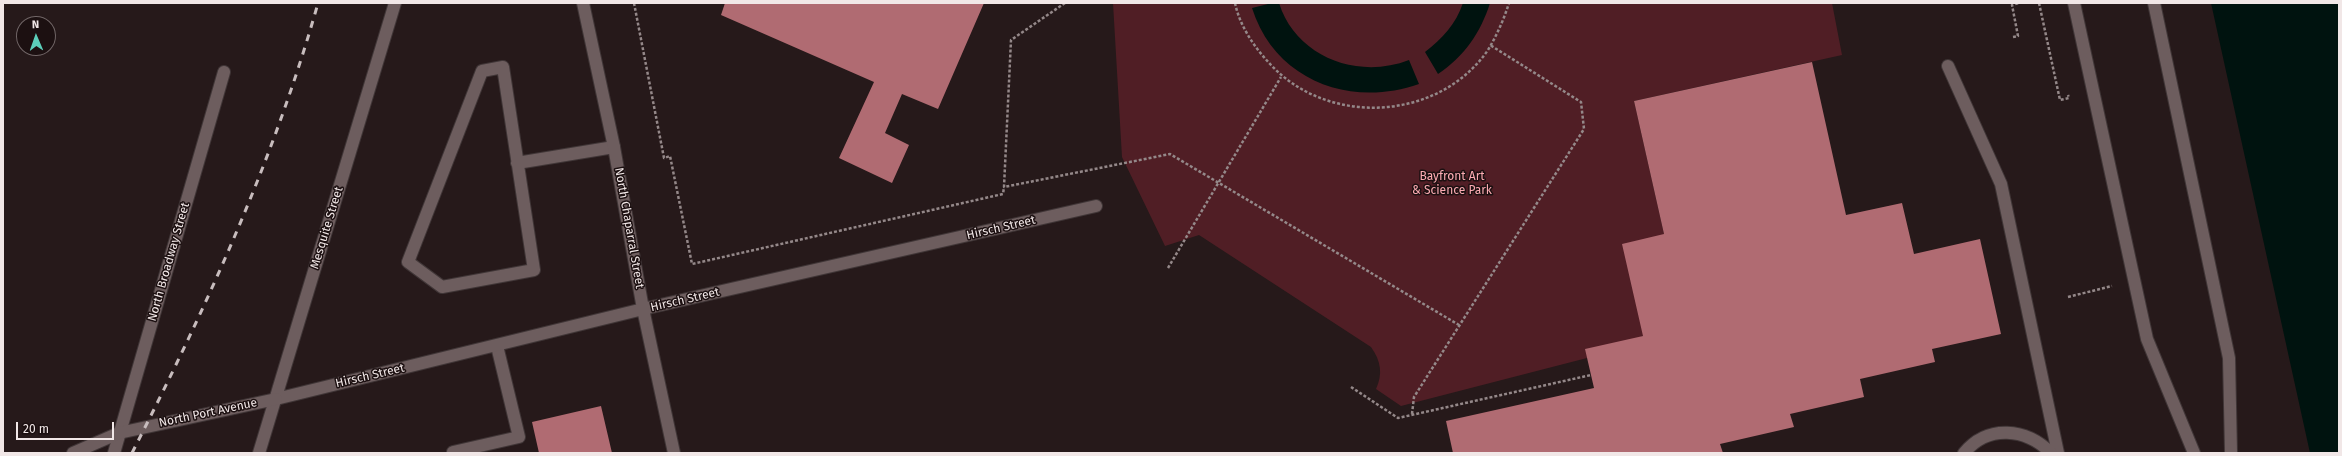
<!DOCTYPE html>
<style>
body{margin:0}
#map{position:relative;width:2342px;height:456px;overflow:hidden;background:#26191a;font-family:"Fira Sans",sans-serif}
canvas{display:block}
.frame{position:absolute;inset:0;border:4px solid #f1e7e7;pointer-events:none}
.north{position:absolute;left:16px;top:16px;width:40px;height:40px;box-sizing:border-box;background:#1c1011;border:1px solid #716667;border-radius:50%;rotate:358deg;font-size:11px;font-weight:700;line-height:16px;text-align:center;color:#f1e7e7}
.north::after{content:'';display:block;margin:auto;width:14px;height:18px;background:#5cceba;clip-path:polygon(50% 0,100% 100%,50% 72%,0 100%)}
.scale{position:absolute;left:16px;top:422px;width:98px;height:18px;box-sizing:border-box;border:2px solid #f1e7e7;border-top:0;padding-left:5px;font-size:12px;line-height:14px;white-space:nowrap;color:#f1e7e7;-webkit-text-stroke:3px #1c1011;paint-order:stroke}
</style>
<div id="map">
<canvas width="2342" height="456"></canvas>
<div class="frame"></div>
<div class="north">N</div>
<div class="scale">20 m</div>
</div>
<script>
const g = document.querySelector('canvas').getContext('2d');
g.lineJoin = 'round';
function paint(path, color) { g.fillStyle = color; g.fill(path, 'evenodd'); }
function stroke(path, color, width, dash) { g.strokeStyle = color; g.lineWidth = width; g.lineCap = dash ? 'butt' : 'round'; g.setLineDash(dash || []); g.stroke(path); }
function drawText(font, color, halo, rows, align = 'center') {
  g.font = font + ' "Fira Sans",sans-serif'; g.lineWidth = 3; g.setLineDash([]); g.textBaseline = 'middle'; g.strokeStyle = halo; g.fillStyle = color; for (const [text, x, y, turn = 0] of rows) {
    g.save(); g.translate(x, y); g.rotate((+turn || 0) * Math.PI / 180); g.textAlign = isNaN(turn) ? turn : align; if (halo) g.strokeText(text, 0, 0); g.fillText(text, 0, 0); g.restore();
  }
}
paint(new Path2D(`
 M1113 3H1832L1842 55 1634 101 1664 234 1643 336 1587 358 1401 406 1376 389C1383 374 1381 361 1371 347L1199 235 1165 246 1122 157Z`), '#501e25');
paint(new Path2D(`
 M1272 3H1279C1296 57 1358 80 1409 60L1419 84C1351 108 1275 81 1252 8Z
 M1463 3H1490C1481 32 1464 57 1438 74L1425 52C1442 39 1456 24 1463 3Z
 M2211 3H2339V453H2310Z`), '#00130f');
paint(new Path2D(`
 M725 3H984L938 109 902 94 885 133 909 145 892 183 839 158 874 82 721 15Z
 M1812 62 1846 215 1902 203 1914 254 1980 239 2001 334 1932 349 1935 362 1860 379 1864 397 1790 414 1794 427 1720 444 1723 453H1453L1446 421 1594 388 1585 349 1643 336 1622 244 1664 234 1634 101Z
 M601 406 612 453H539L532 422Z`), '#b06b72');
const service = new Path2D(`
 M2074 3 2147 339 2194 453
 M2154 3 2229 358 2231 453
 M1948 66 2001 184 2058 453
 M503 67 534 270 442 287 408 262 482 71Z
 M517 163 614 147
 M453 452 519 437 497 346`);
const minor = new Path2D(`
 M583 3 614 147 643 309 674 453
 M276 399 643 309 1096 206
 M114 453 224 72
 M259 453 395 3`);
const tertiary = new Path2D(`
 M1964 453C1988 424 2026 428 2051 453`);
const secondary = new Path2D(`
 M73 453 119 433 276 399`);
stroke(service, '#403637', 14);
stroke(minor, '#403637', 14);
stroke(tertiary, '#403637', 14);
stroke(secondary, '#403637', 14);
stroke(new Path2D(`
 M634 3 664 158 670 156 692 264 1003 194 1004 187
 M1065 3 1011 40 1004 187 1170 154 1459 325
 M1235 3C1240 27 1255 48 1271 65 1329 127 1439 121 1488 50 1497 35 1504 19 1509 3
 M2039 3 2060 100 2069 98 2068 95
 M2013 37 2018 36 2012 5 2019 3
 M1168 268 1281 77
 M2068 297 2112 286
 M1351 387 1398 418 1591 375
 M1412 414 1414 397 1584 129 1581 102 1490 45`), '#948889', 2.5, [3, 2]);
stroke(service, '#6d5d5e', 12);
stroke(minor, '#6d5d5e', 12);
stroke(tertiary, '#6d5d5e', 12);
stroke(secondary, '#6d5d5e', 12);
stroke(new Path2D(`
 M132 453C206 308 274 160 318 3`), '#c8bdbe', 3, [7, 7]);
drawText('12px', '#fbabb2', '#1c1011', [
 ["Bayfront Art",1452,177],
 ["& Science Park",1452,191]
]);
drawText('12px', '#f1e7e7', '#1c1011', [
 ["Mesquite Street",327,228,-73],
 ["North Chaparral Street",629,228,80],
 ["Hirsch Street",1001,228,-13],
 ["North Broadway Street",169,262,-74],
 ["Hirsch Street",685,300,-13],
 ["Hirsch Street",370,376,-13],
 ["North Port Avenue",208,413,-12]
]);
</script>
